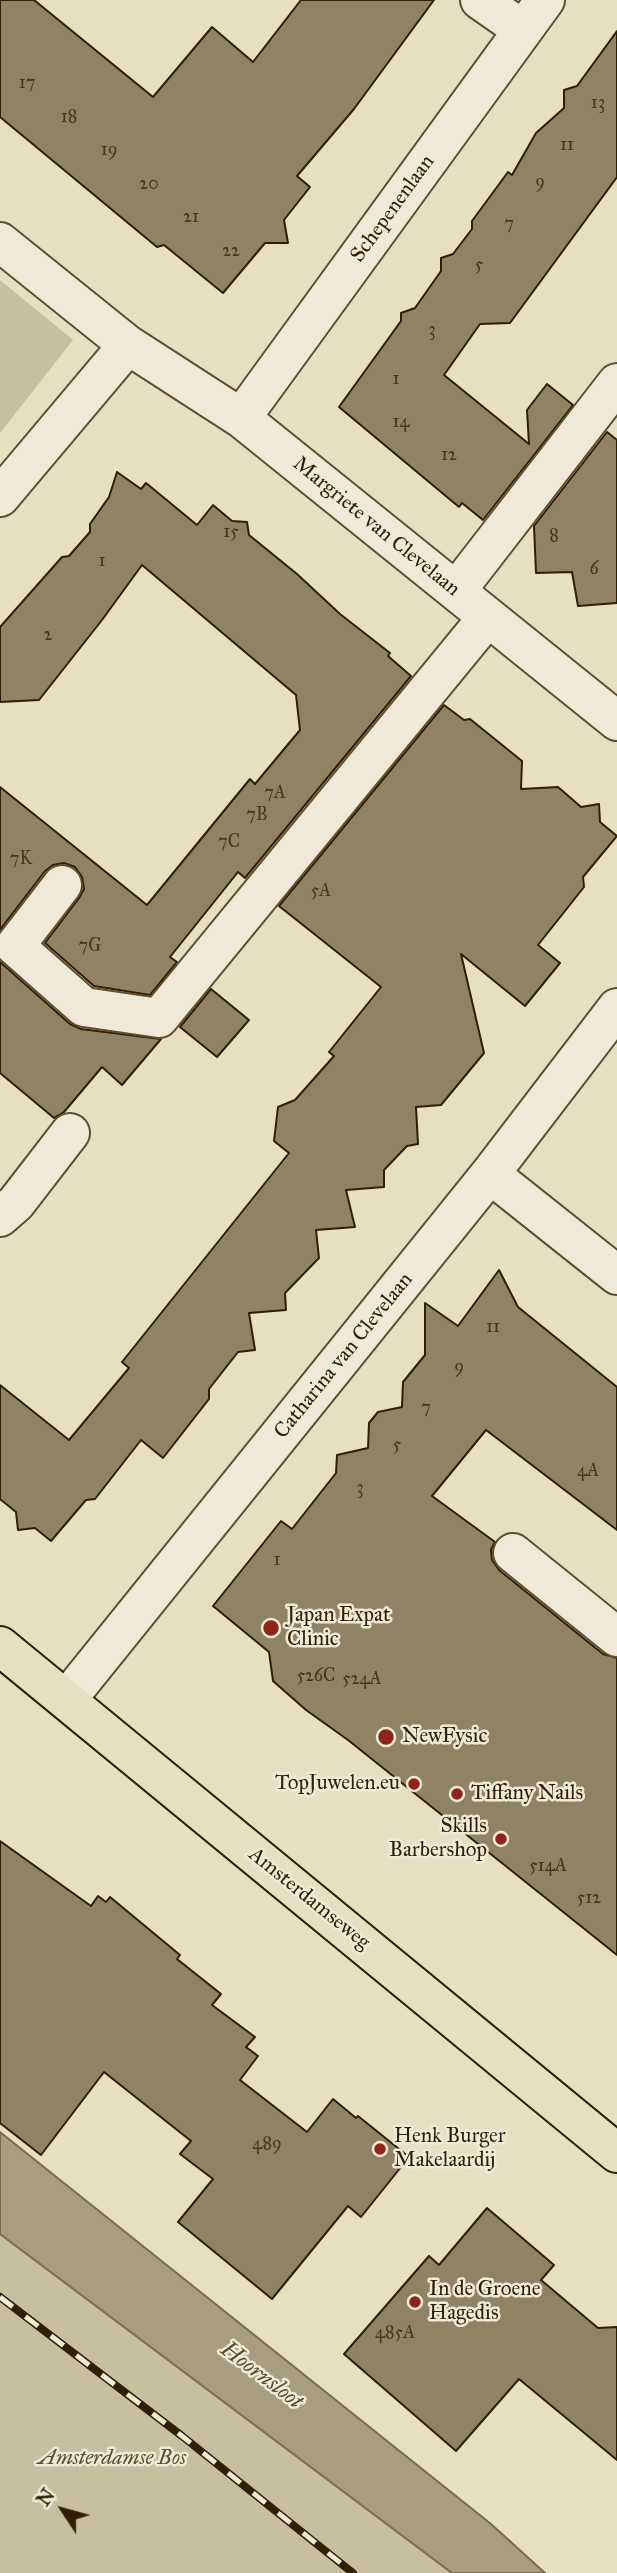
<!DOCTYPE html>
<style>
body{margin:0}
#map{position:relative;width:617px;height:2573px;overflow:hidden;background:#e7dfc1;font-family:"IM FELL Great Primer",serif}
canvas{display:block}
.north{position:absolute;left:28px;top:2475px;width:70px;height:70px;-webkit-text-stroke:5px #efead7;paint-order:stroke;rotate:306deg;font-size:19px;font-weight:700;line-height:28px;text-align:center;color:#321e00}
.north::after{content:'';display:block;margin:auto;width:24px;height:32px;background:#321e00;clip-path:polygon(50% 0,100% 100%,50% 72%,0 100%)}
</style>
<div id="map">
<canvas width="617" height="2573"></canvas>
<div class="north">N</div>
</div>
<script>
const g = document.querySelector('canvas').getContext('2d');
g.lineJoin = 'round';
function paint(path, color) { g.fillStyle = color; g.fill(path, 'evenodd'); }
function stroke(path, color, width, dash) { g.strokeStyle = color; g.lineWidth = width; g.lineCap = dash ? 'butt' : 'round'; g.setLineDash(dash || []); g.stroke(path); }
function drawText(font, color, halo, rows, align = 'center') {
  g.font = font + ' "IM FELL Great Primer",serif'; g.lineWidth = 5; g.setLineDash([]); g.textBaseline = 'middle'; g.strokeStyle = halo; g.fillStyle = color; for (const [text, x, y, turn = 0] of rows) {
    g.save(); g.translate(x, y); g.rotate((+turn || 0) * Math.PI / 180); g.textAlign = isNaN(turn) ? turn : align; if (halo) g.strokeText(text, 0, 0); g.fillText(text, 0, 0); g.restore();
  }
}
paint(new Path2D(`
 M0 280 73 340 0 433Z
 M0 2234 452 2573H0Z`), '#c8bea0');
const water = new Path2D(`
 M0 2132 491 2524 545 2573H452L0 2234Z`);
paint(water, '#a99d7f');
stroke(water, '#796a4c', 2);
const building = new Path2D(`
 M0 0H34L153 97 212 27 253 62 301 0H434L354 109 297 176 310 187 284 220 288 243H265L223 293 164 245 157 247 0 117Z
 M617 31V177L510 323 480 324 444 375 529 444 527 410 547 384 573 405 483 520 462 503 459 507 339 407 401 321V313L415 308 441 271V258L453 254 472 229V221L508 172 512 175 536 133 564 108V90L577 86Z
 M607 432 617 440V603L578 606 572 572 536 573 534 526Z
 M117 472 141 489 146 483 197 525 213 505 232 521 247 522 249 535 297 574 340 614 390 653 388 656 411 676 245 878 238 872 170 957 177 962 150 995 94 986 45 943 79 898 84 889 82 877 75 867 64 863 53 865 45 871 0 930V787L147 905 250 779 255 784 300 730 296 695 142 565 102 620 39 700 0 702V627L62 557 69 556 90 532V524L109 497Z
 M444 705 464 720 470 719 522 761 521 789 558 787 581 807 599 804 600 822 617 836 583 877 584 887 538 945 560 963 525 1006 461 954 484 1053 441 1105 416 1107 418 1144 407 1146 384 1170V1187L346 1190 355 1227 316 1230 319 1258 285 1293 286 1310 249 1313 255 1350 238 1352 209 1389V1399L163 1458 141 1440 95 1499 86 1500 51 1541 35 1528 18 1530 16 1512 0 1499V1385L69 1440 129 1368 122 1362 289 1153 274 1141 278 1107 295 1100 334 1056 329 1052 381 987 279 906Z
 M0 962 70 1024 81 1029 161 1039 122 1085 102 1067 64 1112 54 1118 0 1073Z
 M211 989 249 1020 217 1057 180 1027Z
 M499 1270 518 1307 617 1387V1530L486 1430 432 1496 495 1542 491 1550 492 1560 499 1570 603 1654 617 1658V1955L348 1740 306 1710 273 1681 269 1652 213 1606 281 1521 292 1529 336 1473 337 1455 368 1448 369 1423 378 1412 402 1407 403 1382 425 1355V1303L458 1326Z
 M0 1841 91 1906 98 1896 106 1902 110 1897 180 1955 177 1959 221 1994 212 2005 255 2037 246 2047 258 2056 240 2080 307 2132 333 2099 356 2118 358 2116 409 2157 361 2217 348 2206 272 2299 178 2222 213 2179 180 2154 191 2141 104 2072 41 2155 0 2123Z
 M487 2208 554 2265 541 2280 598 2328 617 2327V2460L519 2379 456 2451 344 2354 429 2256 439 2265Z`);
paint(building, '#908264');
stroke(building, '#321e00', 2);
const minor = new Path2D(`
 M480 0 523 30
 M0 242 128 345 241 418 617 721
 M241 418 545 0
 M0 497 128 345
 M456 591 617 383
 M62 885 15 946 84 1007 159 1018 488 617
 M490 1174 617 1275
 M0 1217 16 1203 70 1133
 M513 1553 617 1637
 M67 1699 490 1174 617 1008`);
const major = new Path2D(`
 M0 1646 617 2153`);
stroke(minor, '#5f4e30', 42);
stroke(major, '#321e00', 42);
stroke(minor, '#efead7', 38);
stroke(major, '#e7dfc1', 38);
const rail = new Path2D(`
 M0 2297 182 2436 353 2573`);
stroke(rail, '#321e00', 8);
stroke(rail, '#efead7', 5, [16]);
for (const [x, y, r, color] of [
 [271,1628,9,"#8f2418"],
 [386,1737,9,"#8f2418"],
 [414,1784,7,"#8f2418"],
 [457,1794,7,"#8f2418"],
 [501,1839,7,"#8f2418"],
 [380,2149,7,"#8f2418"],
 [415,2302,7,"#8f2418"]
]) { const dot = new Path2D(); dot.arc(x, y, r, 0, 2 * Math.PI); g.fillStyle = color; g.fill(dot); stroke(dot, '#efead7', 2.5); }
drawText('18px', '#4a3719', null, [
 ["17",27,84],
 ["13",598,104],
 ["18",69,118],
 ["11",567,146],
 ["19",109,151],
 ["9",540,183],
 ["20",149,185],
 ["21",191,218],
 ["7",509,225],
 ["22",231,252],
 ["5",479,266],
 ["3",432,331],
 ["1",396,380],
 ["14",401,423],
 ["12",449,456],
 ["15",231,533],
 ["8",554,537],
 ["1",102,562],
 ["6",594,570],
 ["2",48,636],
 ["7A",275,794],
 ["7B",257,816],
 ["7C",229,843],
 ["7K",21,860],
 ["5A",321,892],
 ["7G",90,947],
 ["11",493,1328],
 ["9",459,1368],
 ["7",426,1409],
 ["5",397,1446],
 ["4A",588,1472],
 ["3",360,1489],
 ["1",277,1561],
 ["526C",316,1677],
 ["524A",362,1680],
 ["514A",548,1867],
 ["512",589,1899],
 ["489",267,2145],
 ["485A",395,2334]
]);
drawText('21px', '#321e00', '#efead7', [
 ["Schepenenlaan",393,209,-54],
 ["Margriete van Clevelaan",376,527,39],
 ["Catharina van Clevelaan",344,1356,-51],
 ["Amsterdamseweg",309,1899,39]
]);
drawText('21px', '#321e00', '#efead7', [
 ["Japan Expat",287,1616],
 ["Clinic",287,1640],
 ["NewFysic",402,1737],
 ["TopJuwelen.eu",400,1784,"right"],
 ["Tiffany Nails",471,1794],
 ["Skills",487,1827,"right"],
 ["Barbershop",487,1851,"right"],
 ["Henk Burger",394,2137],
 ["Makelaardij",394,2161],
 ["In de Groene",429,2290],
 ["Hagedis",429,2314]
], 'left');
drawText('italic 21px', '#5f4e30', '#efead7', [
 ["Amsterdamse Bos",112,2459]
]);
drawText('italic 23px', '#5c4a2c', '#efead7', [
 ["Hoornsloot",261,2376,37]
]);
</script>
